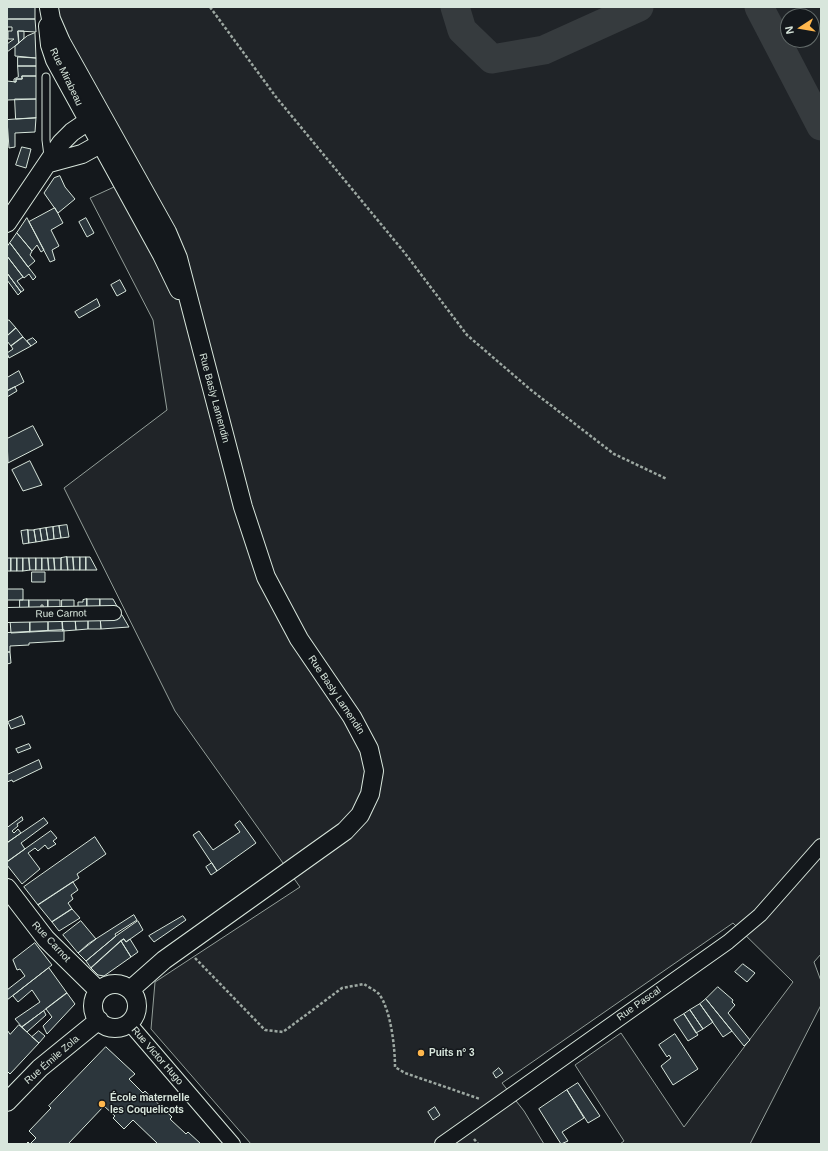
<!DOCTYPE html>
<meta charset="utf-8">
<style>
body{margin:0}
#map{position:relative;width:828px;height:1151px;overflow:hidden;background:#14181c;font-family:Arial,sans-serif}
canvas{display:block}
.frame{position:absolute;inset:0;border:8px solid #d8e6dc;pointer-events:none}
.north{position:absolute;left:780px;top:8px;width:40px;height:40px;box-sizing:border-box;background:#14181c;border:1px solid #626a69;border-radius:50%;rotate:258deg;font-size:11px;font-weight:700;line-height:16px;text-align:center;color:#d8e6dc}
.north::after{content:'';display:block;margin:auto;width:14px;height:18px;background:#ffb74d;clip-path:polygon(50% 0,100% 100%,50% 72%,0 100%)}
</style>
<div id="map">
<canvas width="828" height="1151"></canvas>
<div class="frame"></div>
<div class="north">N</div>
</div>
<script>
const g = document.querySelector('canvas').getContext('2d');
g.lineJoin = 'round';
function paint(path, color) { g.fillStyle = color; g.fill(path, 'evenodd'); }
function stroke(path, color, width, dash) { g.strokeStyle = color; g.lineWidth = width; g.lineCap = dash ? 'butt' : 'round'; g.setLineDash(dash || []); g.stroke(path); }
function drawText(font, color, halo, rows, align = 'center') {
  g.font = font + ' Arial,sans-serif'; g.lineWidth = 3; g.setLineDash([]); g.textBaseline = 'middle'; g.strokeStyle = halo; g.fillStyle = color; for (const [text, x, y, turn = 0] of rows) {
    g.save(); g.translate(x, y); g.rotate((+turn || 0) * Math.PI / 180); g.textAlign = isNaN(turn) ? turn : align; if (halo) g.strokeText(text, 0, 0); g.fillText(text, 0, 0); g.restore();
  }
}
const green = new Path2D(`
 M58 7H821V954L814 962 821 981V1005L750 1144H620L624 1141 575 1065 621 1033 684 1127 793 982 733 923 502 1083 524 1111 544 1144H251L151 1029 155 982 300 887 175 711 64 488 167 410 153 320 90 198 114 187 73 108 65 88ZM788 16H812V40H788Z`);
paint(green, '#202428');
stroke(green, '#939e99', 1);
stroke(new Path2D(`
 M455 7 462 30 492 59 544 50 639 7
 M759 7 821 126`), '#363b3e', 29);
const building = new Path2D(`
 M7 7H35V19H7Z
 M7 19H35L36 32 18 31 19 43 7 52V44L14 39H8V31H12V27H7Z
 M18 31H24V38L19 43Z
 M35 33 36 58 15 56V46L27 36Z
 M18 57 36 58V66H18Z
 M18 66H36V76H22V79H16V82H14V79L18 77Z
 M22 76H36V99L7 100V81L16 82V79H22Z
 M15 99H36V118L16 119Z
 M36 118 35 132 15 133V147L9 148 7 120Z
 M22 147 31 149 26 168 16 165Z
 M60 176 65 187 75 199 58 213 44 193 54 178Z
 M55 208 63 223 51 230 59 246 52 250 55 260 50 262 29 222Z
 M27 218 44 250 41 252 37 245 32 251 17 233Z
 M86 218 94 233 87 237 79 222Z
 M17 233 32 251 30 255 35 261 28 267 10 243Z
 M10 243 36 277 33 280 29 274 24 278 7 256V247Z
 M7 256 23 277 17 281 24 290 21 292 7 273Z
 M7 273 21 292 18 295 7 280Z
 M120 280 126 291 117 296 111 285Z
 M97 299 100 306 79 318 75 312Z
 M9 320 16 328 7 336V322Z
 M16 328 23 337 11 346 7 341V336Z
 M23 337 31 346 9 358 7 353 13 349 11 346Z
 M33 338 37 342 31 346 27 341Z
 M19 371 24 382 7 391V378Z
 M15 387 17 391 7 397V391Z
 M33 426 43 445 8 463 7 439Z
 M30 461 42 485 23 491 12 470Z
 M67 525 69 537 61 538 59 526Z
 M59 526 61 538 54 539 53 527Z
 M53 527 54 539 48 540 46 528Z
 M46 528 48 540 42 541 40 529Z
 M40 529 42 541 36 542 34 530Z
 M28 530 29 543 23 544 21 531Z
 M28 530H34L36 542 29 543Z
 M67 557 68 570H61V558Z
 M67 557H73L74 570H68Z
 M73 557H80V570H74Z
 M80 557H86V570H80Z
 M86 557H90L97 570H86Z
 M7 558H11V571H7Z
 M11 558H17V571H11Z
 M17 558H23V571H17Z
 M23 558H29L30 570 23 571Z
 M29 558H36V570H30Z
 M36 558H42V570H36Z
 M42 558H48L49 570H42Z
 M48 558H54L55 570H49Z
 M54 558H61V570H55Z
 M32 572H45V582H32Z
 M7 589H23V600H7Z
 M87 599H100V609L87 610Z
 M87 599V610H78V602H83V600Z
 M100 599H113L118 608 100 609Z
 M20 600H29V609H20Z
 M29 600H48V609H43V605H41V609H29Z
 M48 600H60V609H48Z
 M62 600H74V608L62 609Z
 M122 615 129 627 101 629 100 616Z
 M100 616 101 629H88V617Z
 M88 617V629L76 630 75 618Z
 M62 618 63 631H48V619Z
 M62 618H75L76 630 63 631Z
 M30 619H48V631L30 632Z
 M30 619V632L11 633 10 620Z
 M64 630V641L29 643V645L10 646V652H7V633Z
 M7 652H10L11 663 7 664Z
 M22 716 25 724 11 729 8 722Z
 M29 744 31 748 18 753 16 749Z
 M39 760 42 768 13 782 12 780 7 782V775Z
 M22 817 23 820 17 824 18 826 12 831 14 833 18 829 21 833 7 843V828Z
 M44 818 48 823 21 843 25 849 7 862V843Z
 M240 821 256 843 217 871 193 835 199 831 213 850 240 832 235 825Z
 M51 831 57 838 53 841 56 844 48 849 45 845 38 851 35 848 28 853 40 869 22 884 7 865V862Z
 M95 837 106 854 77 874 79 878 38 905 24 887Z
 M212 863 217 871 211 875 206 867Z
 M73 882 78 890 71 895 73 899 68 903 72 909 52 922 38 905Z
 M72 909 80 918 59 931 52 922Z
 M134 915 137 920 115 934 116 936 86 961 78 953 88 944Z
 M183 916 186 920 154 942 149 936Z
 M81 921 96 939 78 953 63 935Z
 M138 921 143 930 126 942 124 939 121 941 91 968 86 961 116 936Z
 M124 939 126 942 130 939 138 952 131 957 121 941Z
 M121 941 131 957 104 976 98 975 91 968Z
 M35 943 52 965 7 1000V990L25 976 20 969 17 970 13 960Z
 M743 964 755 973 747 982 735 972Z
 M49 968 67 993 22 1027 15 1019 40 1002 32 990 18 1002 13 996Z
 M718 987 733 1000 732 1002 735 1005 728 1013 750 1040 744 1046 706 999Z
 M67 993 75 1004 47 1034 43 1026 52 1017 46 1009Z
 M706 999 732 1031 723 1037 700 1004Z
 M700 1004 713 1022 703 1029 690 1010Z
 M690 1010 703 1029 696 1033 684 1014Z
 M44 1011 46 1015 27 1032 22 1027Z
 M684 1014 698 1035 688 1041 674 1020Z
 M19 1025 39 1043 10 1074 7 1071V1030L10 1034Z
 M39 1031 45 1036 39 1043 32 1037Z
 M675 1034 698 1069 673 1085 661 1066 671 1058 669 1055 667 1057 659 1045Z
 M106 1047 135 1074 129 1079 143 1093 145 1091 172 1117 170 1119 186 1134 188 1132 201 1144H158L133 1120 124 1129 113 1118 115 1116 104 1106 68 1144H26L28 1142 30 1144 36 1138 29 1131 51 1108 49 1106Z
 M499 1068 503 1073 496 1078 493 1073Z
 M578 1083 600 1116 588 1123 567 1090Z
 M567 1090 584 1118 562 1132 568 1141 561 1144 539 1109Z
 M435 1107 440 1115 433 1120 428 1112Z`);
paint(building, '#2c363c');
stroke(building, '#d8e6dc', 1);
const service = new Path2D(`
 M46 77V140L48 156`);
const minor = new Path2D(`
 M7 615 114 613
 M129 1023 233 1144
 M442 1144 728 942 760 915 821 846`);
const tertiary = new Path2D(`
 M49 8 51 19 61 42 167 232 178 258 243 507 266 577 299 639 352 717 369 749 374 771 370 794 360 815 345 831 164 960 130 990
 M48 26 50 45 55 60 162 255 179 290
 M49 163 82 154 111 138
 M7 223 61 143 72 132 97 115
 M7 888 46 939 99 991
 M93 1006a22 22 0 1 1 44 0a22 22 0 1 1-44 0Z
 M7 1102 40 1068 99 1020`);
stroke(service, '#d8e6dc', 9);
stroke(minor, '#d8e6dc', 16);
stroke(tertiary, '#d8e6dc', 20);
stroke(new Path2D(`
 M210 7 276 97 404 252 467 335 531 390 614 454 667 479
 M195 958 265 1030 283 1032 342 988 364 984C368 987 375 990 379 994 391 1010 395 1048 395 1067L405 1073 480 1099
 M474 1139 478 1144`), '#9da8a2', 2.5, [3, 2]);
stroke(service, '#14181c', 7);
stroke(minor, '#14181c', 14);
stroke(tertiary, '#14181c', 18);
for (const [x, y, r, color] of [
 [421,1053,4,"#ffb74d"],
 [102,1104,4,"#ffb74d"]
]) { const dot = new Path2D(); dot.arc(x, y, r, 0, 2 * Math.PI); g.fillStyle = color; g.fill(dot); stroke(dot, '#14181c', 1.5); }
drawText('10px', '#d8e6dc', '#14181c', [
 ["Rue Mirabeau",66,77,64],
 ["Rue Basly Lamendin",214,398,75],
 ["Rue Carnot",61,614,-1],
 ["Rue Basly Lamendin",336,695,56],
 ["Rue Carnot",51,942,47],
 ["Rue Pascal",639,1004,-35],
 ["Rue Victor Hugo",157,1056,49],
 ["Rue Émile Zola",52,1060,-41]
]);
drawText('bold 10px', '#d8e6dc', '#14181c', [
 ["Puits n° 3",429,1053],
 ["École maternelle",110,1098],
 ["les Coquelicots",110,1110]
], 'left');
</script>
